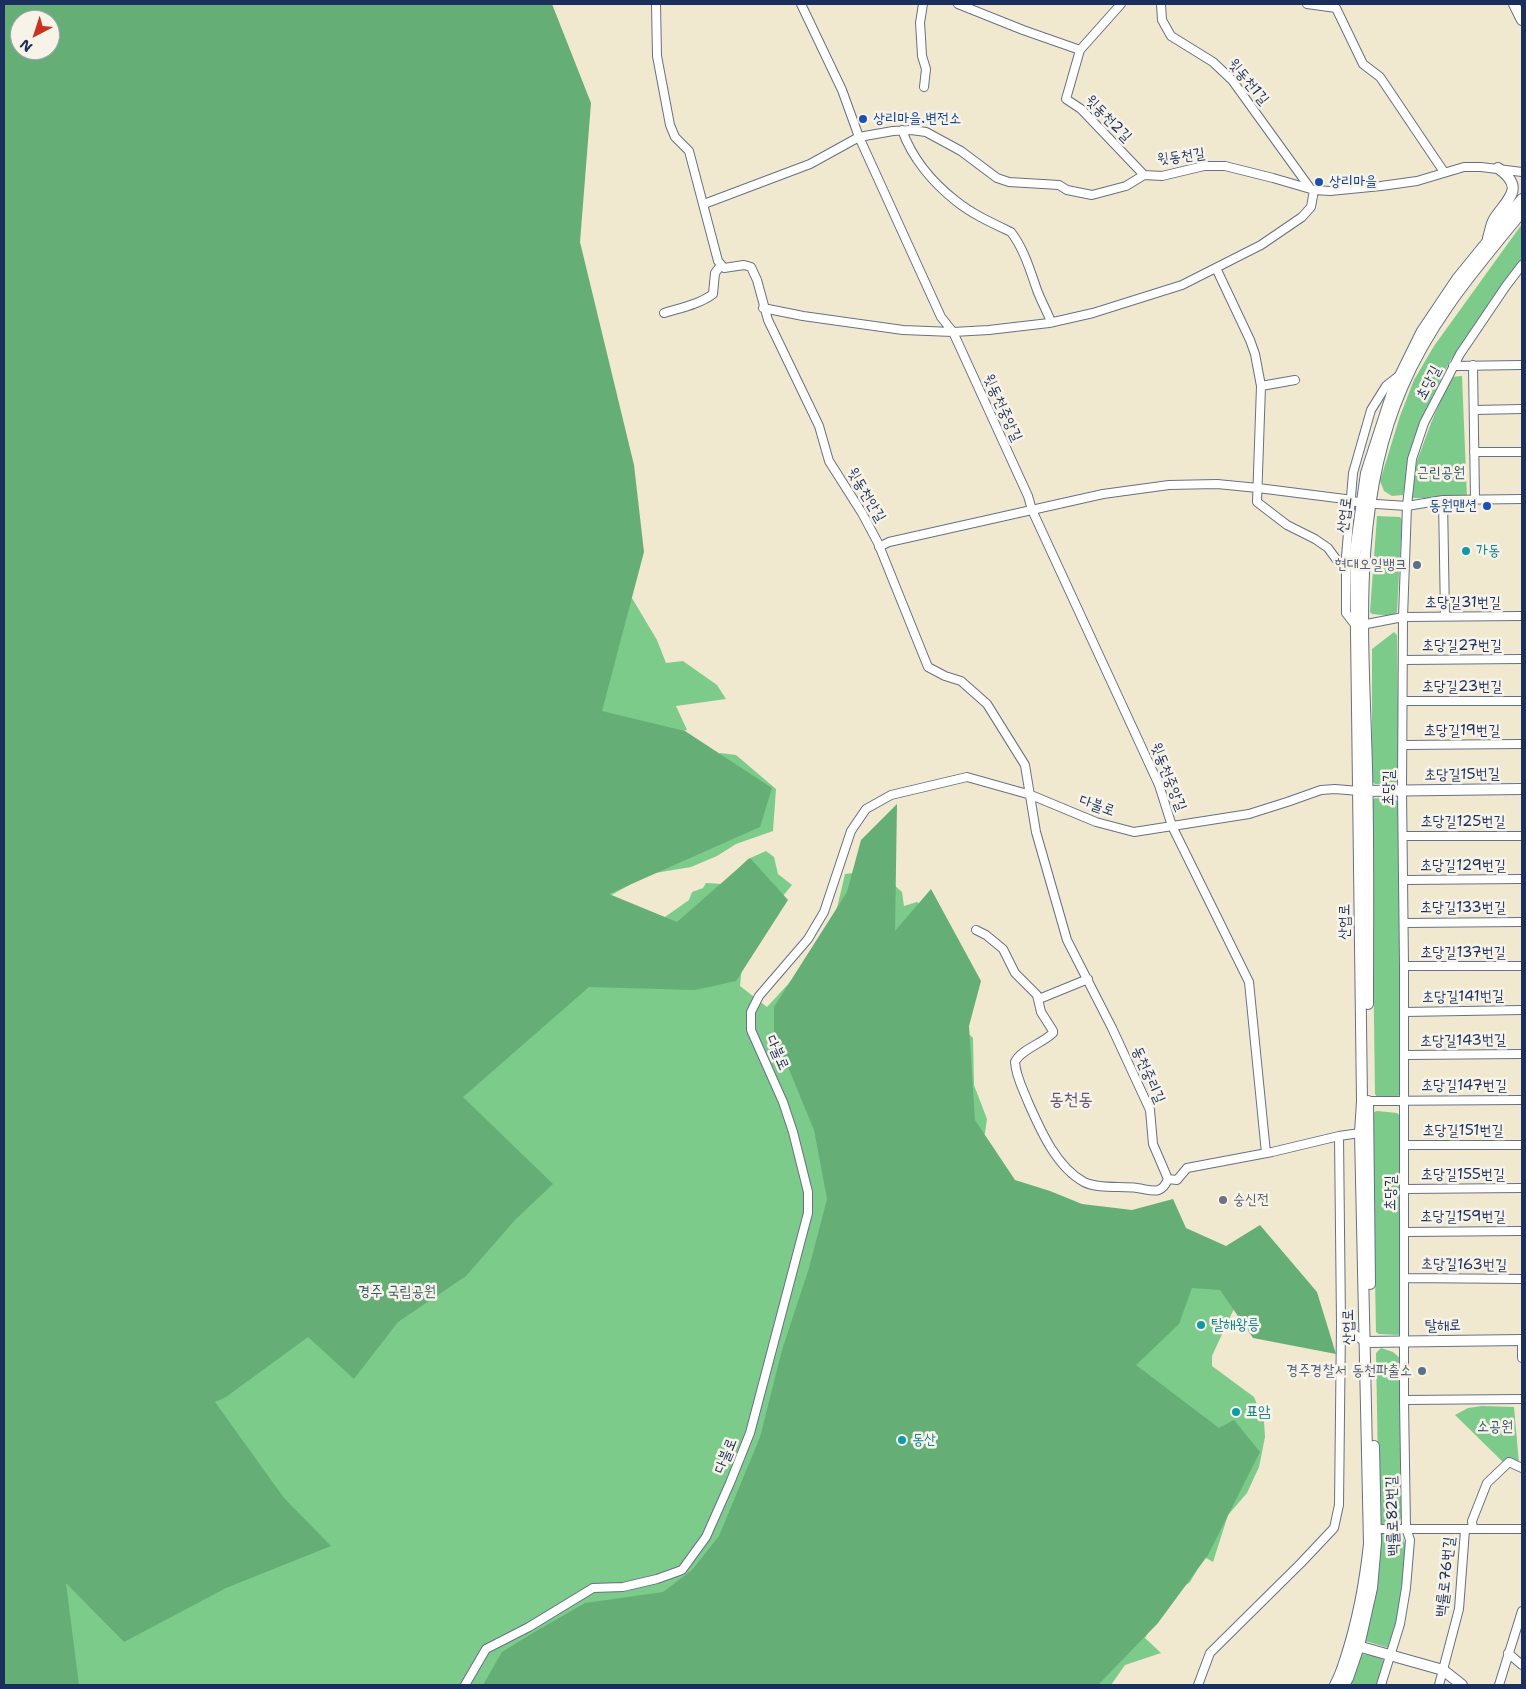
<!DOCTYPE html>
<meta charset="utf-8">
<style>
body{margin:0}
#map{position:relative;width:1526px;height:1689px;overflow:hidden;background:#f1e8d0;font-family:"Shantell Sans",sans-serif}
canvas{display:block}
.frame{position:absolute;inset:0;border:5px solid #1b2f5e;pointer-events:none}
.north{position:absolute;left:10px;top:10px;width:50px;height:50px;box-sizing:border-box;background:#f7f3e8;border:1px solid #9fa5b1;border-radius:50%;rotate:220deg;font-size:14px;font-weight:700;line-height:20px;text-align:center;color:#1b2f5e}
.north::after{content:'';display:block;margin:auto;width:18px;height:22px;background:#c8321e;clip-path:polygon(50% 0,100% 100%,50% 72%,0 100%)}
</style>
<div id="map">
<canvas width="1526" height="1689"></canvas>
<div class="frame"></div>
<div class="north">N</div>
</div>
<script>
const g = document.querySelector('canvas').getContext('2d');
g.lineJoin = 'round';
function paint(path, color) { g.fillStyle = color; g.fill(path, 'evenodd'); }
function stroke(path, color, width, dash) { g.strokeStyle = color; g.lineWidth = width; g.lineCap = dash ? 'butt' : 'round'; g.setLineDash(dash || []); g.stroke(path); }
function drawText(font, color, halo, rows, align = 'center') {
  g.font = font + ' "Shantell Sans","Poor Story",sans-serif'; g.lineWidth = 5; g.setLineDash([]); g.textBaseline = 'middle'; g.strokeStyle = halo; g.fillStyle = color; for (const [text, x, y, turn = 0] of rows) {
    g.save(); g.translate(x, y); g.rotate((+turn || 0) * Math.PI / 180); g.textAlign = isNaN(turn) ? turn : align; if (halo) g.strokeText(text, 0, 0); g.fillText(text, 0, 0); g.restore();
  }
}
paint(new Path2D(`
 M4 4H398L614 568 657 640 666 663 683 661 717 685 726 699 676 706 687 730 669 735 717 759 720 753 736 755 776 789 773 831 736 844 717 856 691 867 649 874 599 902 655 924 689 900 692 892 703 888 706 883 722 884 748 859 766 851 774 857 778 874 792 885 759 925 743 955 740 986 767 1007 814 956 837 908 845 874 877 870 902 892 904 906 917 902 936 914 958 1023 973 1038 974 1085 987 1119 985 1133 972 1155 980 1191 1178 1239 1236 1305 1230 1317 1233 1325 1229 1330 1223 1332 1212 1356V1366L1254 1397 1264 1421 1265 1437 1259 1467 1247 1493 1228 1515 1213 1562 1199 1554 1197 1570 1190 1582 1169 1598 1145 1638 1161 1653 1125 1665 1111 1685H4ZM20 20H50V50H20Z
 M1522 224V264L1450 361 1431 399 1412 448 1403 495 1392 496 1384 491 1380 481 1400 416 1414 380 1434 346Z
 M1462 376 1467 498H1409L1417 461 1431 423 1451 377Z
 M1377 516 1400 517 1402 520 1397 612 1392 616 1372 614 1370 612Z
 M1394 632 1397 635 1399 780 1394 784H1375L1372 781V649Z
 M1375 798 1396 800 1399 803 1401 1093 1397 1097H1377L1375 1094 1371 801Z
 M1377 1111 1397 1113 1400 1116 1403 1331 1398 1335 1379 1334 1376 1332 1372 1113Z
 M1381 1348 1393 1352 1402 1360 1400 1415 1401 1517 1399 1524H1382L1379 1521 1376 1353Z
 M1482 1406 1514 1407 1519 1463H1504L1455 1415 1468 1408Z
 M1380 1534H1402L1406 1548 1397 1624 1389 1648 1365 1641 1364 1639Z
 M1362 1654 1381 1657 1385 1663 1378 1685H1347L1359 1655Z`), '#7ccb8b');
paint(new Path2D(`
 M4 4H552L591 103 580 242 634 465 644 552 602 711 685 731 772 788 760 827 609 894 677 922 750 858 788 900 736 981 695 990 589 987 463 1097 553 1184 515 1220 466 1276 398 1322 354 1379 308 1337 226 1397 215 1402 284 1498 331 1546 226 1588 124 1642 66 1583 79 1685H4ZM20 20H50V50H20Z
 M897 804 895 931 931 889 981 981 969 1026 975 1120 1015 1180 1050 1191 1082 1204 1132 1210 1173 1199 1186 1228 1226 1246 1260 1225 1317 1292 1336 1354 1253 1338 1220 1290 1192 1288 1179 1324 1136 1365 1219 1428 1234 1420 1260 1452 1208 1555 1158 1623 1098 1685H483L502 1652 531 1634 585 1603 663 1592 692 1570 719 1536 760 1437 782 1350 809 1268 827 1199 814 1130 774 1033V1007L847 892 861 840Z`), '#65af77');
const minor = new Path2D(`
 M656 4 657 56 670 125 675 137 689 151 718 261 724 268 744 265 751 267 757 280 768 320 819 426 829 461 862 513 878 543 928 667 945 676 961 681 987 704 1025 765 1036 832 1067 940 1112 1028 1150 1110 1153 1144 1168 1179 1177 1180 1187 1168 1272 1152 1339 1136 1360 1133
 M801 4 842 90 859 137 941 317 953 332 1028 496 1032 510 1159 785 1172 826 1249 982 1266 1153
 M923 4 920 23 921 38 922 56 926 69 924 87
 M958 4 1023 30 1080 50 1066 99 1081 109 1144 175
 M1161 4 1162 20 1171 36 1213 62 1232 80 1310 188
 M1307 4 1336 8 1363 64 1380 77 1444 172
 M1080 50 1121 4
 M902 130C912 158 933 183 956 201 972 214 992 223 1011 232 1024 249 1030 270 1037 290 1041 301 1047 311 1051 322
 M704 204 810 164 859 137 893 131 911 130 926 132 961 151 997 178 1009 182 1059 185 1067 190 1092 195 1126 186 1144 175 1162 176 1204 166H1225L1273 178 1314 190 1330 191 1381 186 1417 181 1464 167H1481L1522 172
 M1216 268 1250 340 1255 354 1261 386 1257 502 1287 525 1315 539 1328 548 1339 563 1346 564
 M763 308 803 316 903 330 953 332 989 330 1049 323 1093 313 1182 285 1261 245 1302 217 1311 207 1314 190
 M664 313C680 308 700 304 713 294L715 273 721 265
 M1473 365 1475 499
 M1453 366 1522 365
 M1400 375 1386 386 1371 410 1353 473 1346 557V613L1356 626 1403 617 1522 616
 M1261 386 1295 380
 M1474 410 1522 409
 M1474 452H1522
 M1443 500 1445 616
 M879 547 889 542 1103 494 1169 485 1217 484 1258 488 1345 499 1361 503 1407 506 1443 500 1522 499
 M1403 660 1522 659
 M1403 701H1522
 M1403 745 1522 744
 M1403 836H1522
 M1403 880 1522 879
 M1404 923 1522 922
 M976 930 986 935 1003 949 1015 973 1037 995 1041 1012 1053 1031V1033C1043 1043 1020 1050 1015 1062 1016 1077 1023 1089 1028 1102 1040 1129 1056 1167 1084 1182 1097 1189 1121 1186 1137 1188 1152 1190 1161 1196 1168 1179
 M1404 966H1522
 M1039 999 1088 979
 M1404 1012 1522 1010
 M1405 1055 1522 1054
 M1364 1101 1522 1100
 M1405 1145H1522
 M1405 1189 1522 1188
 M1405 1232 1522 1231
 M1405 1278 1522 1279
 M1341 1324 1365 1342
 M1522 1340V1358
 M1404 1400 1522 1399
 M1376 1529H1522
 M1473 1529 1472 1521 1487 1483 1509 1462 1522 1468
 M1508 1653 1522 1665
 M465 1685 486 1649 529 1627 593 1588 623 1587 657 1579 682 1570 706 1537 730 1483 750 1433 808 1213V1192L793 1132 783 1102 751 1030V1012L759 996 808 939 824 912 851 831 866 809 891 795 967 777 1031 795 1096 822 1134 832 1249 814 1287 802 1321 790 1335 789 1359 791
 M1198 1685 1210 1653 1301 1563 1334 1528 1339 1505 1341 1324 1339 1136
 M1381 1685 1400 1624 1406 1588 1410 1540 1406 1528 1404 1400V966L1402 790 1403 617 1407 506 1412 459 1424 423 1460 354 1506 286 1522 265
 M1439 1685 1459 1609 1465 1530
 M1499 1685 1522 1611`);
const tertiary = new Path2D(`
 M1514 4 1522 20
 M1488 238C1490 232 1491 224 1494 219 1508 198 1526 188 1498 168
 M1363 791 1522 789
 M1368 1004C1368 926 1369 847 1367 769 1364 642 1350 508 1402 388 1430 321 1477 267 1522 212
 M1368 1101 1370 1284
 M1365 1342 1522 1340
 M1354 1645 1443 1670 1462 1685
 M1335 1685C1340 1676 1343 1667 1346 1657 1358 1620 1365 1582 1369 1544L1360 1133 1362 1101 1355 552 1366 473 1393 390 1422 331 1457 279 1522 199
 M1344 1685 1348 1678 1359 1646 1372 1588 1376 1542 1374 1446`);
stroke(minor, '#667086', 10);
stroke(tertiary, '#667086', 12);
stroke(minor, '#fff', 8);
stroke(tertiary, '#fff', 10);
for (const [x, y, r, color] of [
 [863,119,5,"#1a4fb4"],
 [1319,182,5,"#1a4fb4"],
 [1487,506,5,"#1a4fb4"],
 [1466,551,5,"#0f9aa8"],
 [1417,565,5,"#5c6f8a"],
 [1223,1200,5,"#6b7280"],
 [1201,1325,5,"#0f9aa8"],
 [1422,1371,5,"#5c6f8a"],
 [1236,1412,5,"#0f9aa8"],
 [902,1440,5,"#0f9aa8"]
]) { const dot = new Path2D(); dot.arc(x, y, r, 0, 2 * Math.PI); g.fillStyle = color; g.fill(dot); stroke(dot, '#f7f3e8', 2); }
drawText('15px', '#1b2f5e', '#f7f3e8', [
 ["윗동천1길",1248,82,50],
 ["윗동천2길",1108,119,45],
 ["윗동천길",1181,157,-8],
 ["초당길",1429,383,-63],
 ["윗동천중앙길",1002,408,65],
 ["윗동천안길",866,495,59],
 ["산업로",1345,515,-83],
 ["초당길31번길",1463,603],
 ["초당길27번길",1462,646],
 ["초당길23번길",1462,687],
 ["초당길19번길",1462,731],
 ["초당길15번길",1462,775,-1],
 ["윗동천중앙길",1168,777,68],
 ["초당길",1389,788,-90],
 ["다불로",1097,806,19],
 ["초당길125번길",1463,822],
 ["초당길129번길",1463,866],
 ["초당길133번길",1463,908],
 ["산업로",1345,922,-90],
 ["초당길137번길",1463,953],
 ["초당길141번길",1463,997,-1],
 ["초당길143번길",1463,1041,-1],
 ["다불로",777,1053,66],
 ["동천중리길",1148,1075,66],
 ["초당길147번길",1464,1086],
 ["초당길151번길",1463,1131],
 ["초당길155번길",1463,1175],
 ["초당길",1391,1193,-90],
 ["초당길159번길",1463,1217],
 ["초당길163번길",1464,1265,1],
 ["탈해로",1443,1326,-1],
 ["산업로",1349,1327,-91],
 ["다불로",726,1456,-68],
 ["백률로82번길",1393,1516,-92],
 ["백률로76번길",1446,1577,-84]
]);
drawText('15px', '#164399', '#f7f3e8', [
 ["상리마을.변전소",873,119],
 ["상리마을",1329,182],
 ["동원맨션",1477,506,"right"]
], 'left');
drawText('15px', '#335669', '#f7f3e8', [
 ["근린공원",1441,473],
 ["경주 국립공원",397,1292],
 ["소공원",1495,1427]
]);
drawText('15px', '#0d838f', '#f7f3e8', [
 ["가동",1476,551],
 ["탈해왕릉",1211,1325],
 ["표암",1246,1412],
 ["동산",912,1440]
], 'left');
drawText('15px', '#4e5e75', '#f7f3e8', [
 ["현대오일뱅크",1407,565],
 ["경주경찰서 동천파출소",1412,1371]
], 'right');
drawText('15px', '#5b616d', '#f7f3e8', [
 ["숭신전",1233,1200]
], 'left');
drawText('18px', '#615774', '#f7f3e8', [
 ["동천동",1071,1100]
]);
</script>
